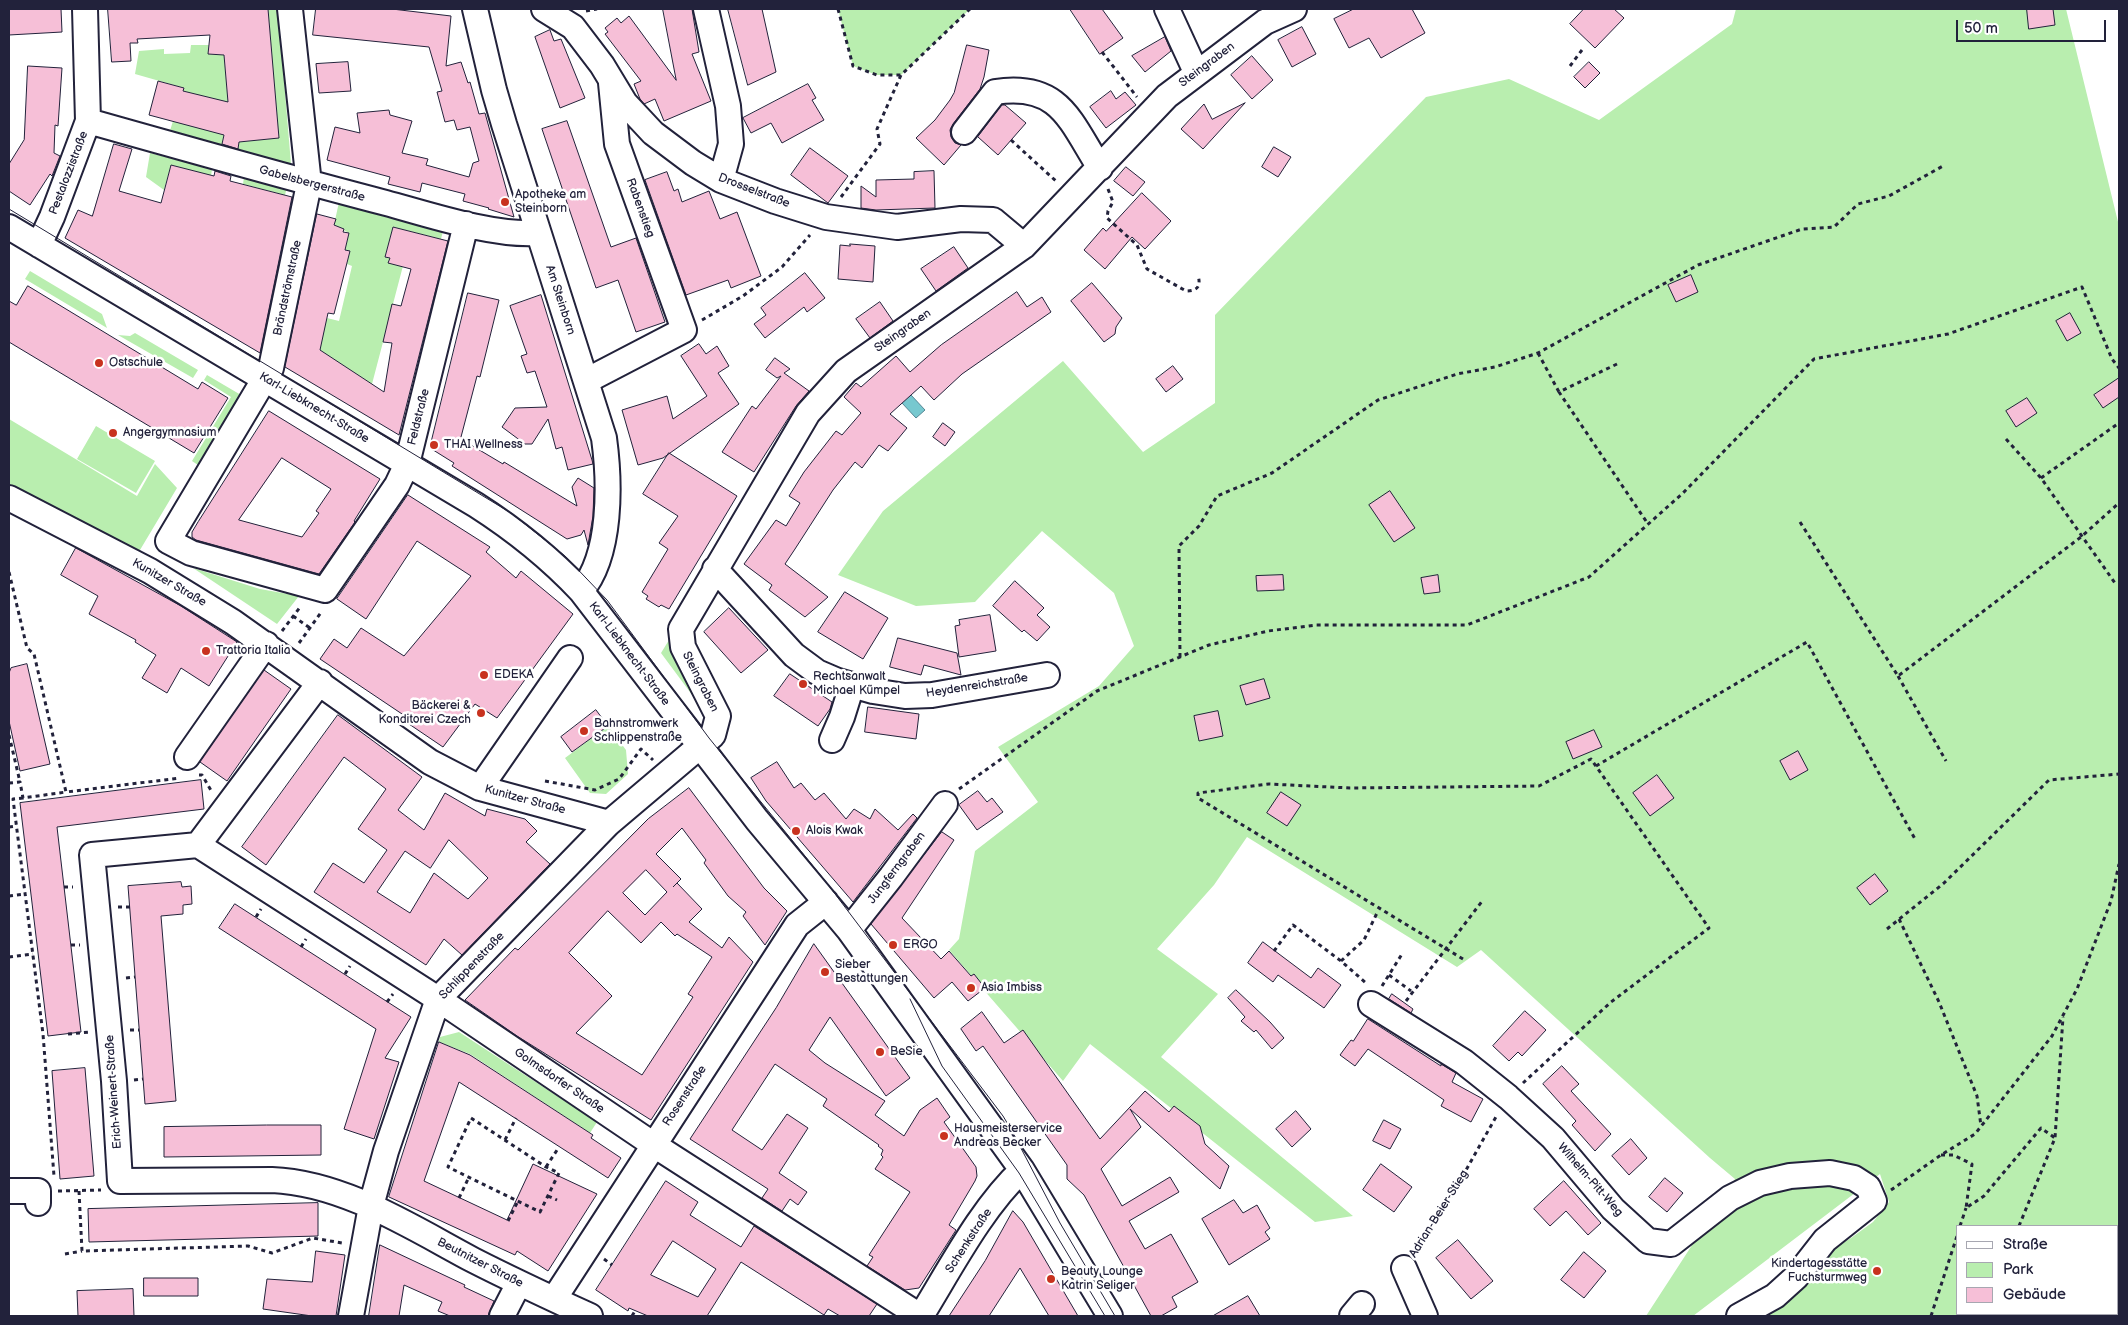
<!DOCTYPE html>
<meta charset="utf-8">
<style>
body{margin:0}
#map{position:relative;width:2128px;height:1325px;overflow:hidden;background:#fff;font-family:"Balsamiq Sans",sans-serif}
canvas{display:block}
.frame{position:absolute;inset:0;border:10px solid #22223b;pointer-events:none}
.legend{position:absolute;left:1956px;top:1225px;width:162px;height:90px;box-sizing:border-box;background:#fff;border:1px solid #a7a7b1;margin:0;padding:6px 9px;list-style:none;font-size:15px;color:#22223b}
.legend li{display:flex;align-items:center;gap:10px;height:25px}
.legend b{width:25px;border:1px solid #a7a7b1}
.scale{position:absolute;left:1956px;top:20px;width:150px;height:22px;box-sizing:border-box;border:2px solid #22223b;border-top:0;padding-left:6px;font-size:15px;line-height:18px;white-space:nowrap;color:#22223b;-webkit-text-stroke:4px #fff;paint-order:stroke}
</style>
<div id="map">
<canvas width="2128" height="1325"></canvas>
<div class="frame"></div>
<ul class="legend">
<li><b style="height:6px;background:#fff"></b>Straße</li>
<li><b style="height:14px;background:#b9eeaf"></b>Park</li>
<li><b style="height:14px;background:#f6bfd7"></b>Gebäude</li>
</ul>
<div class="scale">50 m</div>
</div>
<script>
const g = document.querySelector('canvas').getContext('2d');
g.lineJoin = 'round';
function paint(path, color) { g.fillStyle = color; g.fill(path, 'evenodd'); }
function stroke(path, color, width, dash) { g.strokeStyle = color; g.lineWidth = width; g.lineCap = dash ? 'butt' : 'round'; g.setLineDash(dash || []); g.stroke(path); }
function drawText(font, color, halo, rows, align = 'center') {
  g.font = font + ' "Balsamiq Sans",sans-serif'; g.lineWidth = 5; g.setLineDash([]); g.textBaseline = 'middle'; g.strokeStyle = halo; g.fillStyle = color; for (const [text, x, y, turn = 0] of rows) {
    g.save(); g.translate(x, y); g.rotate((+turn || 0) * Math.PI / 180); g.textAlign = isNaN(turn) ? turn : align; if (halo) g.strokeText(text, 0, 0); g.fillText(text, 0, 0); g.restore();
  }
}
paint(new Path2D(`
 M268 9H278L291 164 288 166 237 152 239 142 279 138 274 81 249 58 272 56Z
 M838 9H970L901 75H877L853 66Z
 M1736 9H2066L2119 226V1233L2117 1237V1226H1957V1314H2070L2068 1316H1754L1828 1252 1851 1238 1873 1222 1889 1202 1880 1174 1693 1316H1646L1735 1179 1710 1158 1481 950 1457 967 1247 837 1214 885 1157 949 1218 994 1161 1057 1353 1216 1315 1222 1090 1044 1063 1081 949 950 959 939 975 851 1038 802 998 747 1099 686 1134 646 1114 593 1042 531 975 602 916 606 838 575 883 511 1063 361 1143 452 1215 403V315L1426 97 1509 79 1599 120 1732 24Z
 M191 45H209L208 54 224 55 228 103 183 91 184 88 135 74 139 51 164 49V54L190 53Z
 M173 121 224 134 221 148 169 134Z
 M150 153 212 169 211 176 171 165 164 190 146 177Z
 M244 177 287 187 285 195 243 184Z
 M339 202 441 228 443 231 441 239 393 227 385 257 390 258 388 263 404 262 372 384 310 344 327 318 339 321 352 266 347 264 350 251 345 250 349 233 334 225Z
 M30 271 102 314 107 328 25 279Z
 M135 333 198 370 193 378 118 335 130 336Z
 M207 375 241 395 198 465 192 461 231 397 204 380Z
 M9 419 137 496 155 464 177 488 137 555 9 489Z
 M96 426 155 461 136 493 77 459Z
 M193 568 260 589 299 596 277 624Z
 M669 640 704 711 661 653Z
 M608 726 626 750 628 774 606 794 590 793 565 758Z
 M459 1032 597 1122 590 1133 470 1054 439 1042 440 1037Z`), '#b9eeaf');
const water = new Path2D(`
 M911 395 925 410 916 418 902 403Z`);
paint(water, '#77c8cf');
stroke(water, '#558694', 1);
const building = new Path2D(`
 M9 9H61L62 32 9 35Z
 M108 9H268L279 138 239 142 238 149 222 144 224 135 149 115 158 81 184 88 183 91 228 102 224 55 208 54 210 35 137 39 138 43H130L131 61 112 62Z
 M316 9H392L451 16 446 66 461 62 468 83 470 82 479 114 485 113 514 217 488 209 489 208 463 201 465 194 422 183 420 192 388 184 390 177 327 160 335 127 360 133 357 113 389 110 390 115 412 121 402 153 428 159 426 165 469 177 473 163 479 161 470 127 457 130 454 120 445 122 437 92 442 91 429 47 313 35Z
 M663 9H692L699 52 692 54 711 101 664 121 655 99 644 104 640 99 634 84 641 81 605 34 608 32 605 28 617 18 621 23 629 16 676 80Z
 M728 9H762L776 72 748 85Z
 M1070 9H1102L1123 38 1100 54Z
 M1354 9H1412L1425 33 1381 58 1369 38 1349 48 1334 19Z
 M1584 9H1614L1624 18 1595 48 1570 24Z
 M2027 9H2053L2055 25 2029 29Z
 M1302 27 1316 54 1292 67 1278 40Z
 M550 30 554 41 561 39 585 98 560 108 535 37Z
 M1165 37 1171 51 1145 72 1132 56Z
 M967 45 989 50 984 77 980 89 953 124 950 130 951 137 955 143 961 145 944 165 916 138 935 120 950 100 954 93Z
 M1252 56 1273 80 1252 99 1231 75Z
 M348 62 351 91 319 93 316 64Z
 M1589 62 1600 73 1585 88 1574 77Z
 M28 66 62 68 58 126 55 125 54 153 60 156 52 176 50 174 30 205 9 191V164L24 140Z
 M808 84 816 98 812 100 824 120 782 143 771 123 751 133 743 118Z
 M1111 91 1116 99 1125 92 1136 105 1106 128 1090 107Z
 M1245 103 1203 149 1181 129 1204 104 1212 119Z
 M1002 105H1005L1026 123 998 155 978 137Z
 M567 121 611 247 636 238 665 322 636 332 618 280 596 288 542 129Z
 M114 144 132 149 119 191 161 203 171 165 214 176 215 171 231 176 230 181 292 197 260 353 65 238 78 210 92 216Z
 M1274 147 1291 157 1278 177 1262 167Z
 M810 148 848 176 828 203 791 175Z
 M1126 167 1145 182 1133 196 1114 181Z
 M934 171 935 208 876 210 861 208V186L876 197V180L914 179V172Z
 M667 172 674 191 678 189 682 202 709 191 720 219 737 212 761 276 731 288 728 280 686 295 645 180Z
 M1142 193 1171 221 1145 249 1132 237 1105 269 1084 250 1103 228 1106 231Z
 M317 214 336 219 334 225 344 229 343 232 349 233 345 250 350 251 334 314 328 313 320 350 384 392 392 343 383 342 392 304 401 306 411 269 388 263 390 258 385 257 393 227 448 241 399 435 285 367Z
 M850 244 875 246 873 282 838 279 840 245 850 246Z
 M954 247 968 268 936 291 921 269Z
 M805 273 825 298 807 312 804 307 765 338 754 324 766 315 761 308Z
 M1691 275 1698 292 1676 302 1668 285Z
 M1092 283 1122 318 1116 327 1115 334 1104 342 1071 301Z
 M28 286 198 389 202 382 228 398 194 453 9 342V301L16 305Z
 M1017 292 1027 307 1042 297 1051 312 962 374 934 400 921 386 890 414 907 428 888 451 879 445 862 468 855 462 833 490 795 549 785 564 828 597 805 617 769 590 772 585 744 564 776 520 786 526 800 503 789 496 804 472 836 431 842 435 861 413 844 397 856 383 861 387 896 356 910 372 941 345Z
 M468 293 499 300 480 377 477 376 461 437 467 440 466 442 503 464 504 462 577 506 572 487 578 478 594 488 593 516 588 545 584 530 581 535 567 539 452 466 454 463 430 448Z
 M541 295 592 460 593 464 568 470 562 447 556 449 548 419 532 444H525L502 427 515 408 547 407 535 371 527 373 521 356 527 354 510 306Z
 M880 302 893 321 870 338 856 319Z
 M2070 313 2081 333 2067 341 2056 321Z
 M699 344 706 354 717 346 729 366 718 373 739 404 663 458 638 465 622 410 667 396 673 419 707 396 681 356Z
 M775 358 790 369 784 373 809 391 796 406 754 472 722 452 752 406 756 409 781 376 777 378 766 370Z
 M1173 366 1183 379 1166 392 1156 379Z
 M2119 378V397L2103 408 2094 395Z
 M2027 398 2037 413 2016 427 2006 411Z
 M269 411 380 479 354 521 355 522 319 574 196 540 192 537V532L198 522ZM282 458 331 489 316 511 319 513 302 537 239 520Z
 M943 423 955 432 945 446 933 437Z
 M669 453 737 496 669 609 661 605 659 607 646 599 648 596 642 592 668 549 659 543 678 516 643 494Z
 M1390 491 1415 528 1394 542 1369 505Z
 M408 495 490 547 486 552 516 578 521 571 573 614 497 718 475 704 443 747 409 724 411 720 320 659 334 639 347 648 361 628 404 656 471 576 417 541 366 619 337 599Z
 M76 548 181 606 237 642 209 686 181 668 167 693 142 678 156 655 135 642 136 640 89 614 98 596 61 575Z
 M1283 575 1284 590 1257 591 1256 576Z
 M1438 575 1440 592 1424 594 1421 578Z
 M1015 581 1044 608 1037 615 1050 627 1037 641 1024 630 1022 632 993 606Z
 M845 592 888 618 863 659 818 632Z
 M729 608 768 650 741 673 704 632Z
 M990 615 996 651 959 657 955 626 960 625 959 620Z
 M898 638 957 653 961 675 924 665 921 675 890 667Z
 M27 664 50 764 20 771 9 721V673L11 668Z
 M264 670 291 689 227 781 200 762Z
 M790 674 832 702 830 709 818 726 774 696Z
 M1264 679 1270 698 1246 705 1240 686Z
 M868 707 919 714 916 739 865 732Z
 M596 710 608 726 572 752 561 737Z
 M1218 711 1223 736 1199 741 1194 716Z
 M338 715 422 777 398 810 424 830 445 793 485 816 487 809 525 819 537 831 526 842 550 864 462 955 444 939 426 965 314 892 333 863 364 883 387 850 358 829 386 789 344 757 266 865 242 847ZM449 840 488 878 468 899 434 873 410 913 377 892 405 851 430 868Z
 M1594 730 1602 747 1573 759 1566 742Z
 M1798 751 1808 770 1790 780 1780 761Z
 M777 762 794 788 801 783 815 800 824 793 846 819 854 809 870 819 875 809 898 830 913 814 917 818 853 902 766 801 751 778Z
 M1657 775 1674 798 1650 816 1633 793Z
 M201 780 204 809 57 827 81 1032 48 1036 20 803Z
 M689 788 764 888 787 911 765 945 743 916 746 912 728 896 704 863 706 860 682 828 656 854 681 879 673 887 677 883 702 909 689 922 722 948 729 937 753 962 651 1120 517 1036 465 1000 515 948 518 950 648 819ZM646 870 667 892 645 915 623 893ZM608 911 641 943 661 922 675 936 677 934 712 957 688 994 693 997 642 1075 576 1033 612 996 569 953Z
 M978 791 987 802 992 798 1003 812 977 830 959 805Z
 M1281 792 1301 805 1287 826 1267 813Z
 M942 832 954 840 902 918 941 959 949 951 971 976 974 974 985 988 968 1001 952 982 934 998 871 924Z
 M1875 874 1888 891 1870 905 1857 888Z
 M181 882 182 887 191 886 192 904 183 905V914L161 916 176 1101 145 1104 128 886Z
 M235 904 411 1017 385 1058 399 1062 374 1139 344 1129 376 1029 219 928Z
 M1263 942 1311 978 1318 968 1341 985 1324 1008 1278 975 1273 982 1248 963Z
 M814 944 910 1078 886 1096 830 1017 809 1050 825 1063 885 1101 875 1115 904 1136 920 1110 937 1098 950 1117 944 1122 976 1167 977 1176 975 1181 949 1225 956 1230 919 1288 905 1290 867 1266 873 1257 869 1255 910 1192 875 1169 883 1157 881 1155 883 1150 878 1146 879 1145 823 1106 827 1099 775 1064 732 1130 762 1150 787 1114 808 1128 779 1173 807 1192 798 1205 790 1199 782 1211 762 1198 768 1189 690 1139 776 1008Z
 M1236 990 1270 1022 1284 1038 1272 1049 1256 1030 1254 1032 1241 1021 1245 1017 1228 998Z
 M1392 994 1413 1009 1411 1013 1389 999Z
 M1525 1011 1546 1030 1522 1056 1518 1052 1509 1061 1493 1046Z
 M982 1012 1004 1043 1023 1030 1100 1139 1145 1091 1169 1112 1174 1106 1200 1126 1205 1144 1229 1166 1220 1189 1130 1109 1141 1127 1101 1169 1122 1206 1170 1177 1179 1192 1129 1221 1145 1249 1171 1234 1198 1282 1172 1297 1177 1307 1161 1316H1151L1084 1195 1067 1179V1165L983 1046 976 1051 961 1029Z
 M1368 1019 1441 1066V1064L1456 1073 1452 1082 1483 1099 1471 1122 1441 1106 1444 1100 1368 1049 1355 1066 1340 1055 1351 1040 1353 1041Z
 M439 1042 470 1055 593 1135 591 1138 621 1158 608 1178 459 1082 424 1181 507 1220 533 1164 597 1194 548 1271 517 1251 515 1255 389 1197Z
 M1562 1066 1579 1084 1571 1091 1611 1134 1595 1151 1572 1125 1576 1121 1543 1084Z
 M85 1068 94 1176 60 1179 52 1071Z
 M1296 1111 1311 1129 1292 1147 1276 1129Z
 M1384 1120 1401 1129 1390 1149 1373 1141Z
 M267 1125H321V1155L164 1157V1127Z
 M1631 1139 1647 1158 1629 1175 1612 1156Z
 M1381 1164 1412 1187 1394 1212 1363 1190Z
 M1665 1178 1683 1193 1667 1212 1649 1197Z
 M666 1181 698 1202 690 1215 741 1247 754 1226 877 1304 869 1316H840L828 1309 824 1315 741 1262 707 1316H648L629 1308 628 1311 596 1290ZM673 1241 716 1269 698 1297 651 1275Z
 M1564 1181 1601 1223 1588 1235 1566 1211 1550 1226 1534 1209Z
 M1234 1200 1243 1213 1257 1205 1270 1228 1265 1232 1270 1239 1229 1265 1202 1219Z
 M318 1203V1236L89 1242 88 1209Z
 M1013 1211 1023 1222 1078 1316H1049L1020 1268 989 1316H949L985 1261Z
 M1458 1240 1493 1281 1471 1299 1436 1258Z
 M380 1245 465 1285 464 1287 494 1301 488 1316H450L438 1311 442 1302 404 1285 399 1316H369Z
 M316 1251 345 1255 336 1316H312L263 1309 267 1279 312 1282Z
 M1584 1252 1606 1271 1584 1298 1561 1280Z
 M144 1278H198V1296H144Z
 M133 1289 134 1316H78L77 1291Z
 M1248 1296 1260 1316H1213Z`);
paint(building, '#f6bfd7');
stroke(building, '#22223b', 1);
const minor = new Path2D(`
 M290 9 309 184 271 368 168 541 191 553 325 590 397 485 407 464 466 224
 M475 9 494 90 504 124 604 438C610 482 612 555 581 591
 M544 9 573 27 602 65 625 103 653 133 693 163 721 180 775 201 826 217 897 227 961 219 993 220 1024 246
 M706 9 728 106 731 144 721 180
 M1167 9 1196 72
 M88 121C187 149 286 177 386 203 430 215 493 236 538 233
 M964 132 995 92C1060 82 1070 121 1100 168
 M9 227 476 505C515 530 549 557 581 591L757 820 849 930 1022 1170 1110 1316
 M39 245 52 217 88 121 85 9
 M586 381 684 330 617 144 611 83
 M9 498 150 571 233 622 430 762 480 788 609 823
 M715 569 794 655 817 672 838 681 873 691 905 696 932 695 1047 675
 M832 740 842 717 852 685
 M187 757 266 644
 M480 788 570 658
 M198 845 92 855 114 1081 120 1181 272 1180C344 1183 411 1227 473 1260 512 1280 551 1298 590 1316
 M198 845 438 999 654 1145 920 1316
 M198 845 320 682
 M849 930 891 877 945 804
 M1371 1004 1464 1062 1508 1097 1553 1138 1613 1209 1648 1241 1671 1244 1730 1198 1760 1183 1790 1176 1830 1173 1854 1178 1868 1187 1874 1201 1825 1240 1796 1277 1775 1296 1739 1316
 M9 1191H38V1203
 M1404 1268 1425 1316
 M554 1299 797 925 826 902
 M351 1316 371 1206 386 1151 438 999 609 823 713 735 718 716 683 647 681 629 808 413 846 371 1024 246 1167 96 1265 22 1294 9
 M502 1316 519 1283
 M921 1316C950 1269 982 1207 1022 1170
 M1352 1316 1362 1304`);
stroke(minor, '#22223b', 28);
stroke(new Path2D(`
 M838 9 853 66 877 75H901
 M586 11 597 9
 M1102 52 1137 97
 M1570 66 1582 50
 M1011 140 1057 182
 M1108 189 1113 202 1108 211 1107 218 1137 245 1147 269 1186 291C1198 291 1201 286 1198 275
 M841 197 880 144 877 129 901 75 970 9
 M702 320 743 296 782 267 810 235
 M1538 353 1559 392
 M1617 364 1559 392 1648 524
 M2006 439 2041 478 2115 583
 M2041 478 2119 423
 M1800 522 1898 676 2081 537 2119 503
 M9 572 27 648 34 654 66 792 180 778
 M293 616 310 628
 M282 631 301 606
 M299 643 322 611
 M1180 657 1179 546 1199 526 1217 496 1272 473 1378 400 1457 374 1495 367 1538 353 1698 265 1802 229 1834 227 1858 204 1889 196 1943 166
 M1898 676 1946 761
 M9 735 20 782
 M1596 766 1807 642 1915 839
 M199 775H202L212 792
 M545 781 595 790 619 779 641 749 653 760
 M9 783 20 782 23 798 66 792
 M959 789 1097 691 1209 645 1268 631 1316 625H1467L1589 577 1683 493 1814 359 1948 334 2082 287 2112 359 2119 368
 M23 798 13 799 43 1034 54 1176
 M9 827 17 826
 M64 887H73
 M9 896 25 894
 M118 907H130
 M256 917 261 909
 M1899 919 1939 1002 1977 1096 1981 1126
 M1887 929 1944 883 2049 780 2119 774
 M71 945H80
 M301 947 306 939
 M1274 951 1293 925 1341 961 1366 983
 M9 957 33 954
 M1463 959 1198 798V793L1269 784 1350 788 1539 786 1591 759 1709 928 1611 1002 1523 1083
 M1341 961 1364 940 1377 913
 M345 974 350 966
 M1389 975 1411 991
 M126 978 135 977
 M1382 986 1402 954
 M1406 1001 1483 900
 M387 1002 393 994
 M130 1030H139
 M68 1034 90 1032
 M134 1080 143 1079
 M471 1118 546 1167 559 1173 540 1212 448 1167Z
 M505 1140 516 1118
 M1941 1155H1953L1972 1164 1966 1208 1984 1196 2041 1128 2055 1138
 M546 1167 559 1147
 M1891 1190 1941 1155 1975 1134 2052 1036 2077 989 2111 901 2119 864
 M58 1191 101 1190
 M79 1191 82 1251 248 1246 272 1253 313 1238 342 1243
 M548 1196 557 1200
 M459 1198 469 1177
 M508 1221 518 1201
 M1960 1226 1966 1208
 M2019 1226 2055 1138 2063 1017
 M2117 1241 2119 1238
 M1416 1251 1434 1227 1497 1115
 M65 1254 82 1251
 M604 1259 612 1265
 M632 1316 635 1311
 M1931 1316 1957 1236
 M1983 1316 1984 1314`), '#22223b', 3, [4, 4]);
stroke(minor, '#fff', 24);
stroke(new Path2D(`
 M9 209 511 513 565 556 607 600 709 738 826 882 1003 1116 1012 1131 1060 1223 1115 1316
 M910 999 942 1066 1019 1173 1105 1316`), '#22223b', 1);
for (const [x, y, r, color] of [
 [505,202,5,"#c8321e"],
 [99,363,5,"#c8321e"],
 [113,433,5,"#c8321e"],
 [434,445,5,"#c8321e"],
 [206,651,5,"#c8321e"],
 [484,675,5,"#c8321e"],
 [803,684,5,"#c8321e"],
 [481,713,5,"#c8321e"],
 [584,731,5,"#c8321e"],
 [796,831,5,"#c8321e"],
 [893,945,5,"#c8321e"],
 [825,972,5,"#c8321e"],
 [971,988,5,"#c8321e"],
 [880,1052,5,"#c8321e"],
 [944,1136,5,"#c8321e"],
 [1877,1271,5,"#c8321e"],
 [1051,1279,5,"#c8321e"]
]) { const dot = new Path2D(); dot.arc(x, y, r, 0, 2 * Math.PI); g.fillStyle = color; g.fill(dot); stroke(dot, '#fff', 2); }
drawText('12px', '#22223b', '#fff', [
 ["Steingraben",1207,65,-37],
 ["Pestalozzistraße",69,173,-69],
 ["Gabelsbergerstraße",312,184,15],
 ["Drosselstraße",754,191,21],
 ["Rabenstieg",640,208,70],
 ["Brändströmstraße",288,288,-78],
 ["Am Steinborn",560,300,72],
 ["Steingraben",903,331,-35],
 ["Karl-Liebknecht-Straße",314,408,31],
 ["Feldstraße",419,417,-76],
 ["Kunitzer Straße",169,583,30],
 ["Karl-Liebknecht-Straße",629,654,53],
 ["Steingraben",700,682,63],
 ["Heydenreichstraße",977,686,-9],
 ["Kunitzer Straße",525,800,15],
 ["Jungferngraben",897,868,-53],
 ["Schlippenstraße",472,966,-46],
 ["Golmsdorfer Straße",559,1081,34],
 ["Erich-Weinert-Straße",114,1092,-94],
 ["Rosenstraße",685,1096,-57],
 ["Wilhelm-Pitt-Weg",1590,1180,49],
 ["Adrian-Beier-Stieg",1439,1214,-58],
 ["Schenkstraße",969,1241,-57],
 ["Beutnitzer Straße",480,1263,27]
]);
drawText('12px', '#22223b', '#fff', [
 ["Apotheke am",515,195],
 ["Steinborn",515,209],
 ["Ostschule",109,363],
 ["Angergymnasium",123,433],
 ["THAI Wellness",444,445],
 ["Trattoria Italia",216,651],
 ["EDEKA",494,675],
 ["Rechtsanwalt",813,677],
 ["Michael Kümpel",813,691],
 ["Bäckerei &",471,706,"right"],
 ["Konditorei Czech",471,720,"right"],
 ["Bahnstromwerk",594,724],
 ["Schlippenstraße",594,738],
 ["Alois Kwak",806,831],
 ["ERGO",903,945],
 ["Sieber",835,965],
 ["Bestattungen",835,979],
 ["Asia Imbiss",981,988],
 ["BeSie",890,1052],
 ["Hausmeisterservice",954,1129],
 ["Andreas Becker",954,1143],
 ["Kindertagesstätte",1867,1264,"right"],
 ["Fuchsturmweg",1867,1278,"right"],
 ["Beauty Lounge",1061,1272],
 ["Katrin Seliger",1061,1286]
], 'left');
</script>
